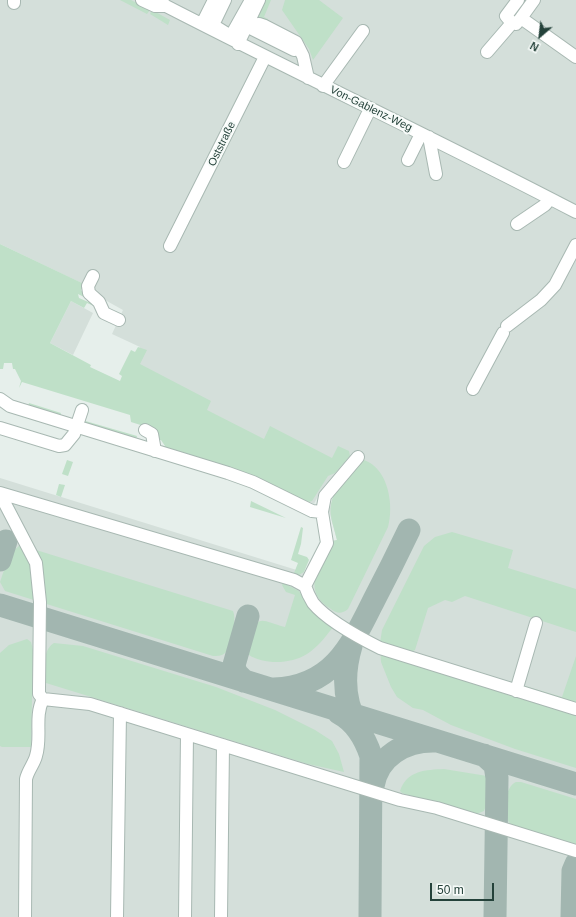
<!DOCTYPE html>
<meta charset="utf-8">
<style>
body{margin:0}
#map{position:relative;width:576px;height:917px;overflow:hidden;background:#e6efeb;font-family:Helvetica,sans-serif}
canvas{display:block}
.north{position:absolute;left:520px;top:16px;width:40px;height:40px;-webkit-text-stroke:3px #f7fbf9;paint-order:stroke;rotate:208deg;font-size:11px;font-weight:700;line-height:16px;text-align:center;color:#24423a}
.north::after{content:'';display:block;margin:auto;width:14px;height:18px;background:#24423a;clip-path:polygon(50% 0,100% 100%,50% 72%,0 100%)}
.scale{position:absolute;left:430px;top:883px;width:64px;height:18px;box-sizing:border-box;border:2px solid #24423a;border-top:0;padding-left:5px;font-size:12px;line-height:14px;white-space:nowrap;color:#24423a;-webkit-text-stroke:3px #f7fbf9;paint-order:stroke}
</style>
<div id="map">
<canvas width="576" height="917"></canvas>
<div class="north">N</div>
<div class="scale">50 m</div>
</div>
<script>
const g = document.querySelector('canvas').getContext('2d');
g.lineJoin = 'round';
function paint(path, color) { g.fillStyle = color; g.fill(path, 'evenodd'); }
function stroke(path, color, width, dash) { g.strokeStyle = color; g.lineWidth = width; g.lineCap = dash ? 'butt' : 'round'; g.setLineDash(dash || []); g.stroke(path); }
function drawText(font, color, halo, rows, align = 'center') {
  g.font = font + ' Helvetica,sans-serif'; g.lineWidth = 4; g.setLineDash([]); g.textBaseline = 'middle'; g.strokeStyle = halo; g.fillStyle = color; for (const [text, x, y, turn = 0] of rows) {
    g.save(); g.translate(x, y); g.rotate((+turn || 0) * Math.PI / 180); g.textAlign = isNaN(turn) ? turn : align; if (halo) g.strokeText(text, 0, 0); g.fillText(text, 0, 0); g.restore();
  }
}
paint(new Path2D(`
 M0 0H576V917H0V478L316 576 332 541 337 540 329 511 335 492 328 484 319 494 314 504 168 433 121 385 140 347 112 334 123 310 96 295 98 291 0 244Z
 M71 301 93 313 73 355 50 343Z`), '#d4dfda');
paint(new Path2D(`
 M120 0H131L150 10 147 14Z
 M262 0H271L264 17 268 19V22L254 15Z
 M285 0H319L343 18 313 60 309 49 282 10Z
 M152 10 170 20 168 25 150 14Z
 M0 244 84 284 81 290 88 299 78 294 79 298 93 304 96 307 87 303 84 308 71 301 50 343 91 365 90 367 120 381 122 376 119 374 131 350 135 352 138 347 147 350 140 364 211 401 207 410 264 439 270 426 332 458 338 446 349 451 350 456 335 473 328 476 312 501 309 502 163 447 165 446 161 440H159L147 427 131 422 130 415 22 382 19 388 21 381 15 369H13L12 363H4L3 369H0Z
 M29 403 61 413 60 416 28 406Z
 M82 420 137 436 136 439 84 423Z
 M67 460 73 462 68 476 62 474Z
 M364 460C389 469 394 506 388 527L348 609C342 614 337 614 331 609 300 590 320 567 332 541L337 540C333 522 326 511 335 492Z
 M59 484 65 485 61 497 56 495Z
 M251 501 286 518 250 507Z
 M301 527 303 528 301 544 298 554 307 557 309 560 304 572 299 575 294 573 298 563 291 560Z
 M452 532 513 550 508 568 576 589V632L465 596 452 602 445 600 428 608 415 650 411 652 562 697 576 656V768L515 749 451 725 423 710 413 708 397 697 391 687 381 662 380 643 382 630 424 546 435 537Z
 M20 545 233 611C237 620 232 646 225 653 222 656 217 656 213 656L5 591 0 582 9 555Z
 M283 583 299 591 311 611 334 626C326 636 318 647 307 654 292 664 264 665 249 655 246 650 248 646 250 640 258 612 261 621 285 627L295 595 286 592 282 585Z
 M27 639 31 642 33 650 31 747H2L0 746V653L9 645Z
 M54 643 83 646 216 687 275 710 315 730 332 741 339 754 344 772 308 764 46 683C46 670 41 651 54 643Z
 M444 769 487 776V803L484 811 474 815 402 793 400 791C407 770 426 770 444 769Z
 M516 782H521L576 799V846L515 828C512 825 508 823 507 818 504 808 505 787 516 782Z`), '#bfe0c8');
stroke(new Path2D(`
 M0 560 6 541
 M0 605 576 784
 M351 646C343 673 343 700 357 725
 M244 681 236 673 234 665 248 616
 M274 689C333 687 351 646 374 600 386 577 398 553 409 530
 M339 713C356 722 365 738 371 756L370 917
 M484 755 495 765 497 778 495 917
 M373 786C378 756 405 741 433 741
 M572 917 573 871 576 864`), '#a2b6b0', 23);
const minor = new Path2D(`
 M142 0 155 6H166
 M159 0 166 6C302 76 440 141 576 212
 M225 0 213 25 229 35 232 34 251 0
 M518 0 506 16 512 23 516 24 521 18
 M534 0 521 18 576 57
 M14 3V0
 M202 24 214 0
 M246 26 259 24 265 26 296 42 303 56 308 78
 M246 26 294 50
 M238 44 259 0
 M487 52 512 23
 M323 86 363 31
 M429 137 436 174
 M408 160 421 134
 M344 162 370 109
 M517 224 545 205 550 199
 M170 246 265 57
 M93 276 88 286 89 293 99 302 104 313 119 320
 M507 326 541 300 555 285 576 245
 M473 389 503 333
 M0 399 10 406 228 473 253 482 312 511 322 512
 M0 428 59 446 65 445 74 434 82 410
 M145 430 152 434 155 451
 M358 457 325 496 322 512 327 543 305 586C307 592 310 598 313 603 327 620 360 638 380 648L576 709
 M0 493 294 580 305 586
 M0 494 36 563 40 602 39 689V694L43 699 90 704 400 800 437 808 576 851
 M516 691 536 623
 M25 917 26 779C28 770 34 764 36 756 42 737 34 717 43 699
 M117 917 120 713
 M185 917 187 734
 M221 917 223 745`);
stroke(minor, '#a8b8b2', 14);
stroke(minor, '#fff', 12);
drawText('11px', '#24423a', '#f7fbf9', [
 ["Von-Gablenz-Weg",371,109,26],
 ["Oststraße",222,144,-64]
]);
</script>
